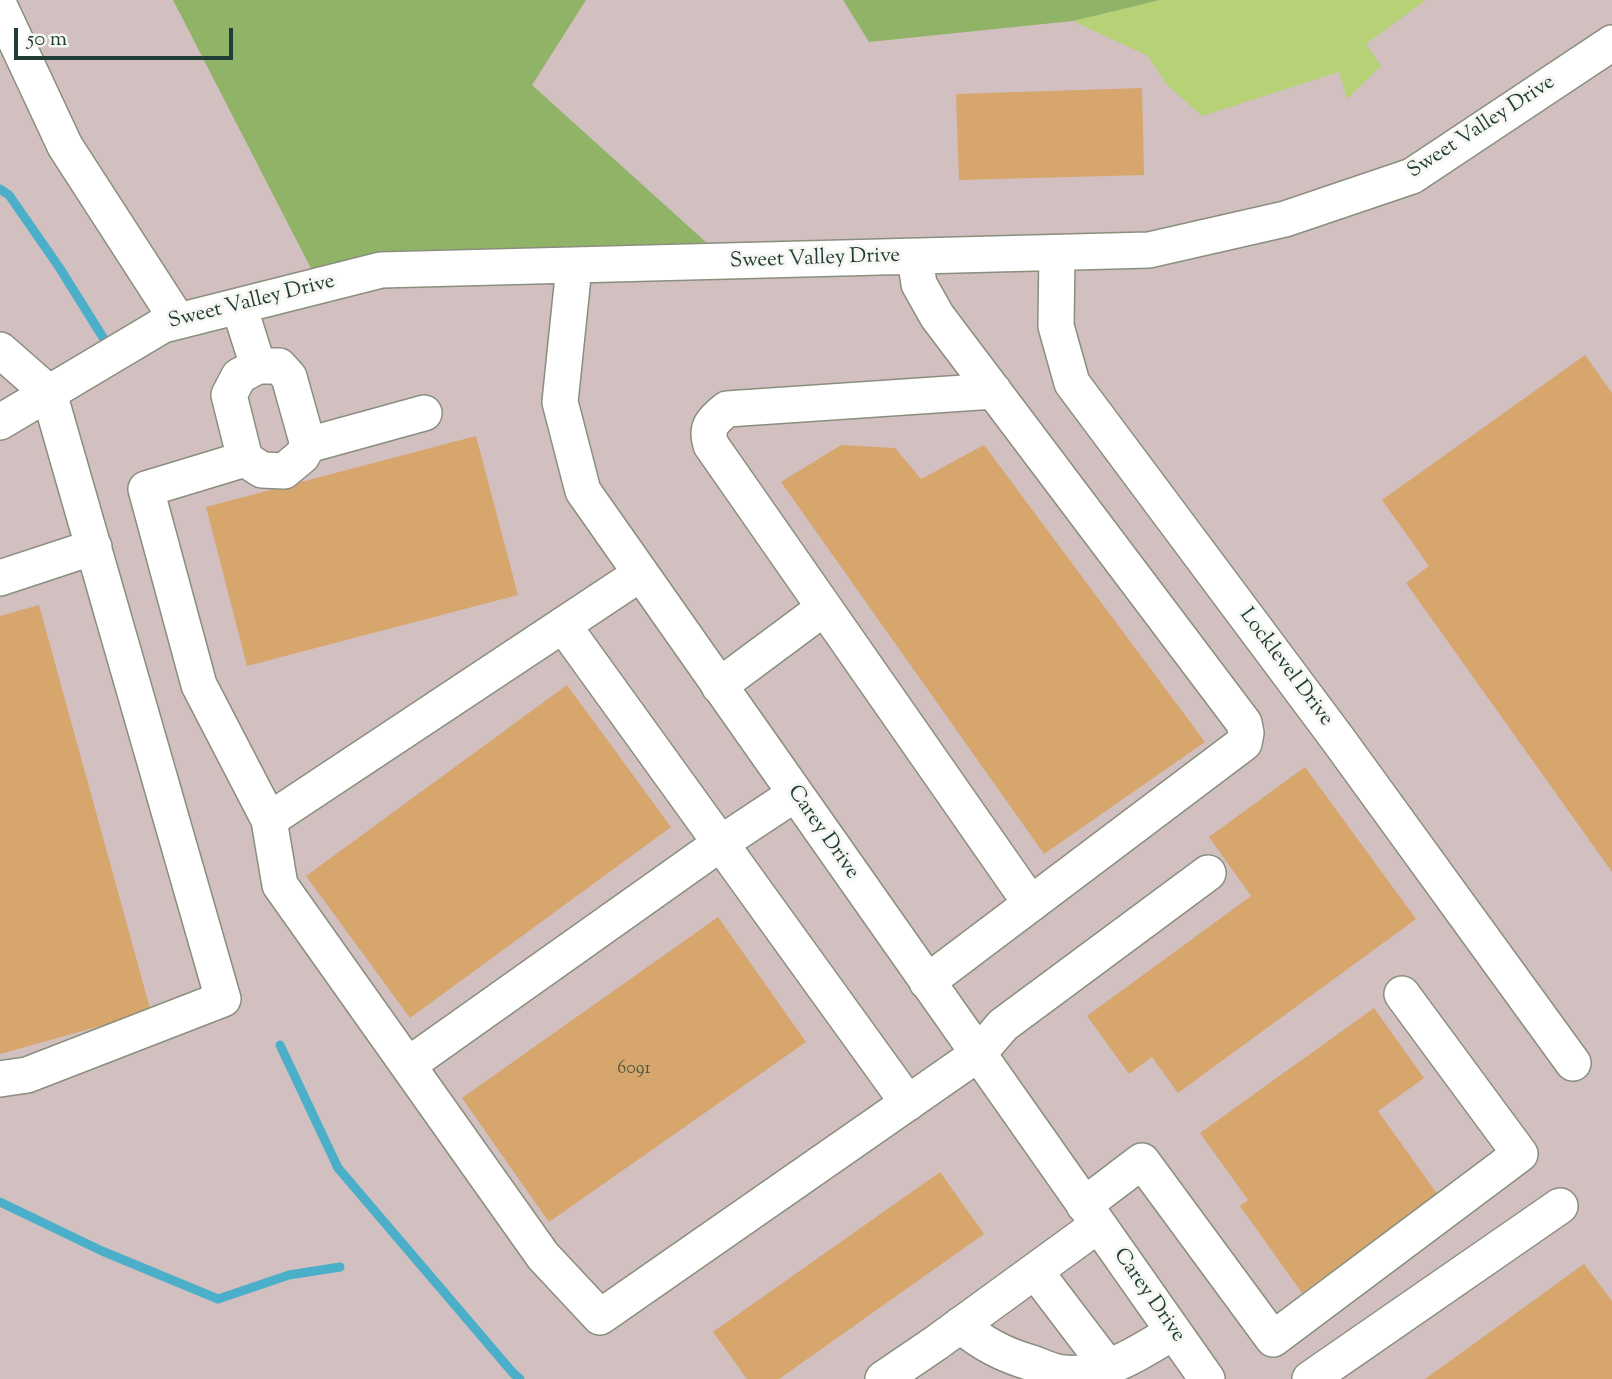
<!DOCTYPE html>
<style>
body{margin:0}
#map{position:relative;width:1612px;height:1379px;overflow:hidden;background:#f4dfc6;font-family:"Sorts Mill Goudy",serif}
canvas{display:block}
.scale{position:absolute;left:14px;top:28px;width:219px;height:32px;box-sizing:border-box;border:4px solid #1f3d34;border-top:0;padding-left:9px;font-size:21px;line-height:24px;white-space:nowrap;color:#1f3d34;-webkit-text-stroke:5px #f6f6f2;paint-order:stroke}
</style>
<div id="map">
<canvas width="1612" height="1379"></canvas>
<div class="scale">50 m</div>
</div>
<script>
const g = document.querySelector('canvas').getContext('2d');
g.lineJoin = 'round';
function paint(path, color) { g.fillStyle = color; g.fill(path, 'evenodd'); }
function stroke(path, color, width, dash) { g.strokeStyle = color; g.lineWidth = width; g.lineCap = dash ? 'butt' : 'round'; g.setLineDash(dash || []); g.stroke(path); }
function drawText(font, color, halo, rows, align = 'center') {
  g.font = font + ' "Sorts Mill Goudy",serif'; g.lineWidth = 6; g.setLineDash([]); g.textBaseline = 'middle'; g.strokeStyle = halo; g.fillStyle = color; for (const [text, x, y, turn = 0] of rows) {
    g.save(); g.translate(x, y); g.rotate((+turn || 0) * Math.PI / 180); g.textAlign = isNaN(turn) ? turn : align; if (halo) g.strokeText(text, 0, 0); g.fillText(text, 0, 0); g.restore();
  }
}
paint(new Path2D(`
 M0 0H1612V1379H0Z`), '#d2bfc0');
paint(new Path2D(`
 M1160 0H1426L1366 44 1381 66 1347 99 1339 72 1202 116 1167 85 1148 56 1073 21Z`), '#b7d177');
paint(new Path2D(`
 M173 0H586L532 85 729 263 320 286Z
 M843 0H1160L1073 21 869 42Z`), '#91b368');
stroke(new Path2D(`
 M0 189 9 195 59 267 104 339
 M280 1045 338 1168 513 1373 520 1379
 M0 1202 102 1251 218 1299 289 1275 340 1267`), '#4bafca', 9);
paint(new Path2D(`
 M1142 88 1144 175 959 180 956 94Z
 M1585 355 1612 393V872L1406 583 1429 566 1382 500Z
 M476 436 518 595 247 666 206 507Z
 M841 445 895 448 921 479 984 445 1205 742 1044 854 781 482Z
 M39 605 151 1012 0 1054V616Z
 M567 685 671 827 410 1018 306 876Z
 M1305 767 1416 919 1178 1093 1152 1057 1129 1074 1087 1016 1251 896 1209 837Z
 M718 917 806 1042 549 1222 462 1098Z
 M1374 1008 1424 1078 1378 1111 1438 1195 1302 1293 1240 1206 1248 1200 1200 1133Z
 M940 1172 984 1234 779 1379H747L713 1332Z
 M1584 1264 1612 1301V1379H1425Z`), '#d7a66d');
const minor = new Path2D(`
 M0 7 65 146 178 321
 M1057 253 1056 326 1072 383 1337 738 1573 1063
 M915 257 919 284 937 316 1244 723 1246 733 1244 743 927 982
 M574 267 560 402 583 491 1207 1379
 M239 306 258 366H279L289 377 308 445 302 456 284 471 262 470 245 459 229 395 239 376 258 366
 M0 350 49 393 223 999 27 1075 0 1079
 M994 391 727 409C713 420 705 427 711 445L1031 904
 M0 422 163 325 381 270 1149 250 1285 219 1412 176 1612 43
 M308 445 424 413
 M245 459 146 489 199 685 269 820
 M640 574 269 820 280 885 543 1256 600 1317 978 1054 1003 1025 1208 873
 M0 578 94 547
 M563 625 908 1103
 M719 686 824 608
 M408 1065 721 843 795 794
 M1084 1205 1142 1161 1273 1339 1520 1154 1402 994
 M1035 1271 1108 1367
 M960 1325C983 1344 1004 1355 1032 1363 1042 1367 1053 1372 1063 1373 1104 1377 1140 1352 1173 1332
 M883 1379 936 1343 1098 1225
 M1310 1379 1560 1206`);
stroke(minor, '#8a8e7d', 38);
stroke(minor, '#fff', 35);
drawText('18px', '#4d5742', null, [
 ["6091",634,1070]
]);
drawText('21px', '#1f3d34', '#f6f6f2', [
 ["Sweet Valley Drive",1482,128,-33],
 ["Sweet Valley Drive",815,260,-2],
 ["Sweet Valley Drive",252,303,-14],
 ["Locklevel Drive",1285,668,53],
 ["Carey Drive",822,833,55],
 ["Carey Drive",1148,1296,55]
]);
</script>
